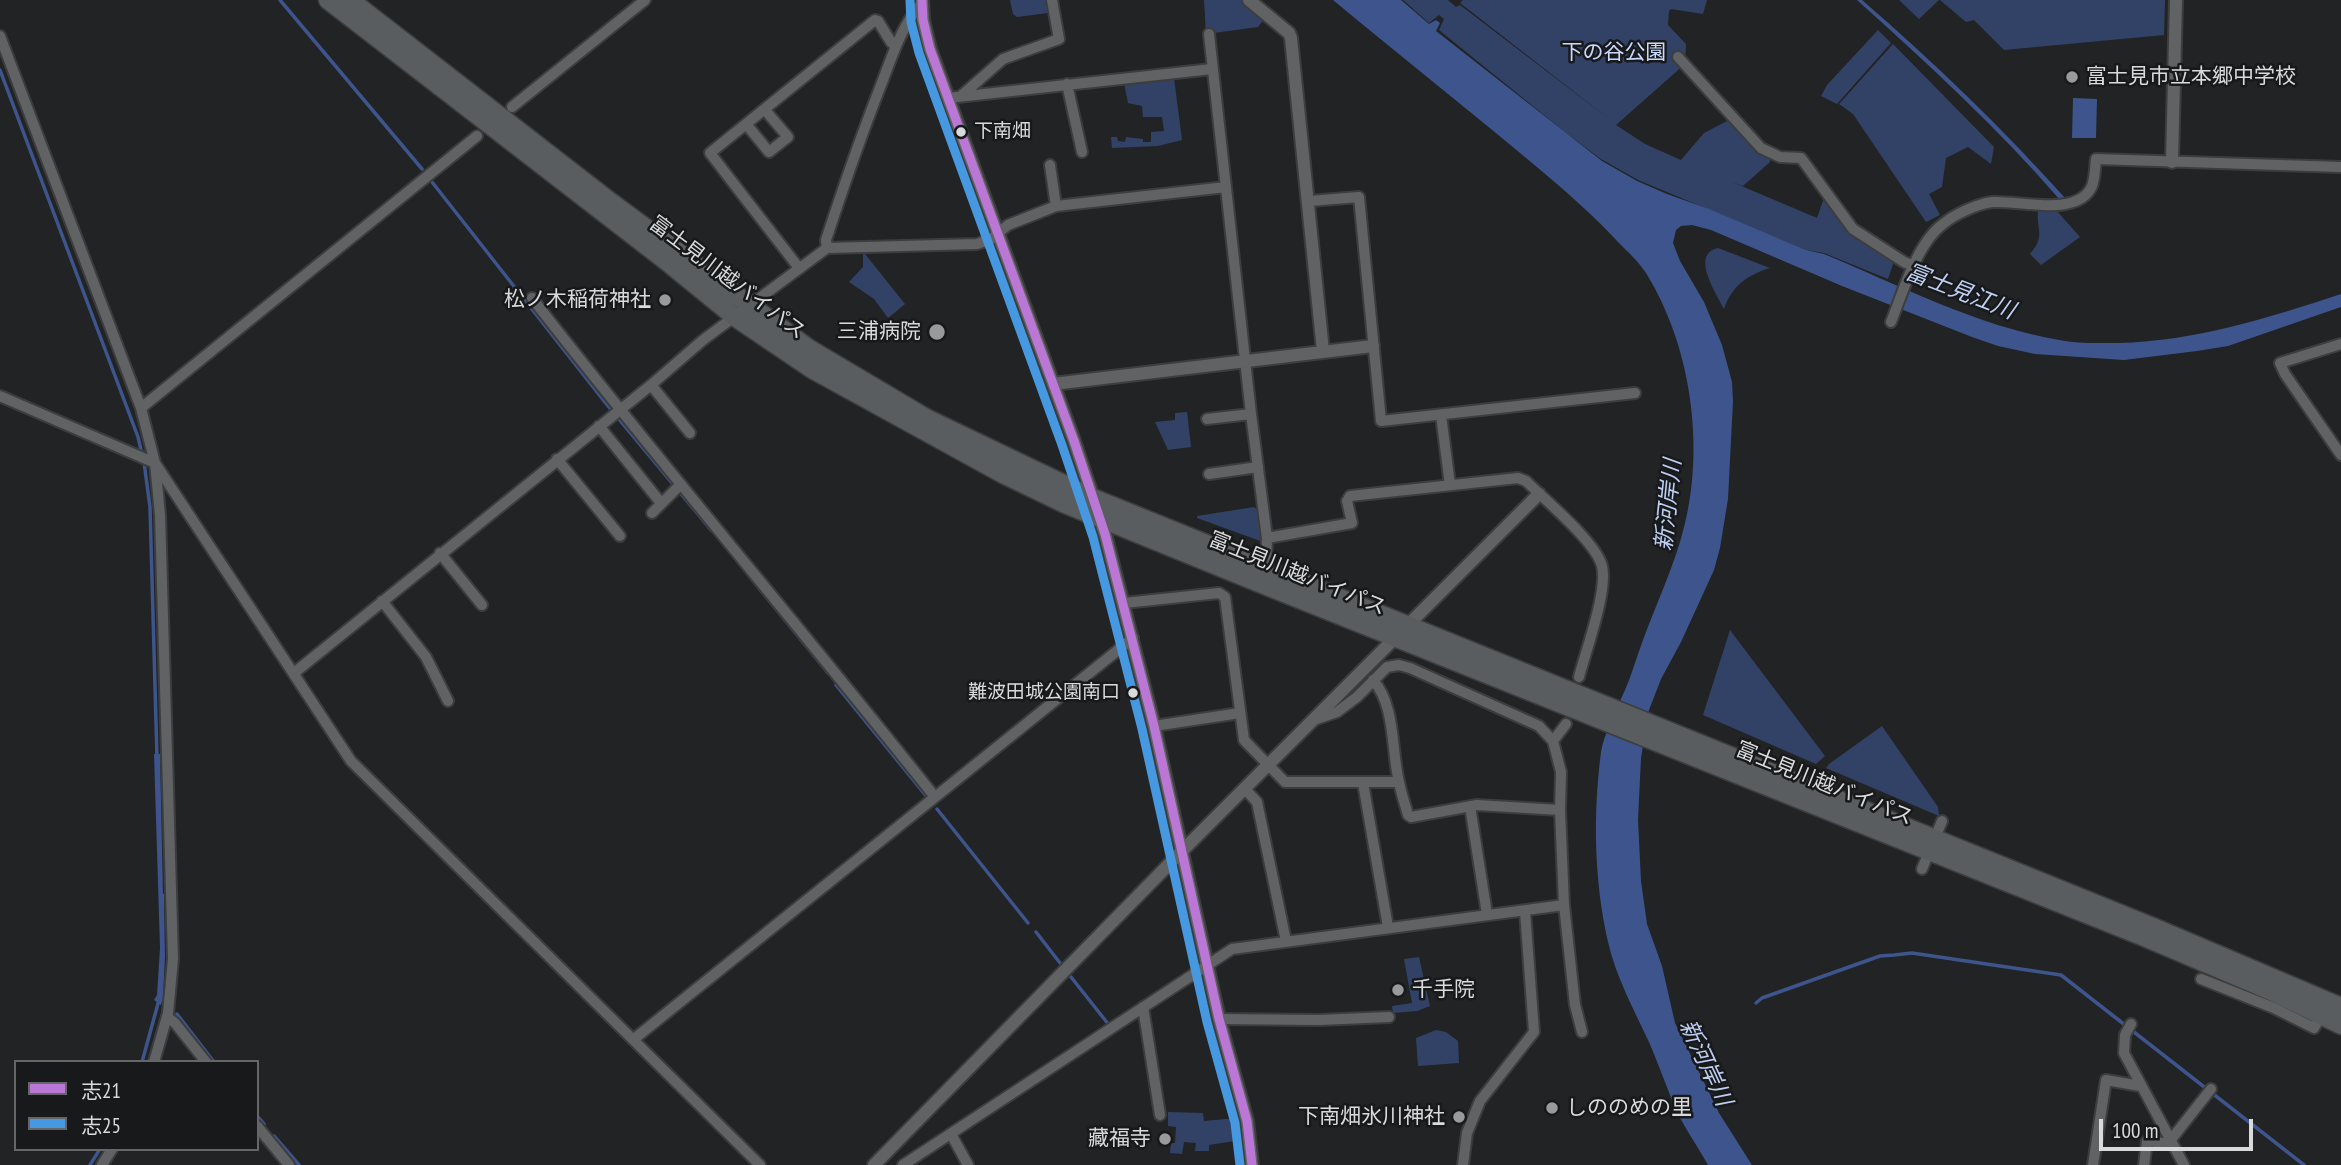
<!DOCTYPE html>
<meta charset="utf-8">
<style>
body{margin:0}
#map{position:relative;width:2341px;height:1165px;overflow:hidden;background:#222324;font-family:"PT Sans Narrow","Noto Sans JP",sans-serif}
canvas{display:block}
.legend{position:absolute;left:14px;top:1060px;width:245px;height:91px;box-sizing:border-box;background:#18191b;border:2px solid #656668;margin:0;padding:9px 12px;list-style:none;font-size:21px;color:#d9dadb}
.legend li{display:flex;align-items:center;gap:14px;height:35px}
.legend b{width:35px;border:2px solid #656668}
.scale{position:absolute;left:2099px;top:1119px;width:154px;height:32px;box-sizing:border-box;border:4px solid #d9dadb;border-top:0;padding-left:9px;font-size:21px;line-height:24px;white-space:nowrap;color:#d9dadb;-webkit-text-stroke:5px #18191b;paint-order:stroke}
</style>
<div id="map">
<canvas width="2341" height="1165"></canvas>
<ul class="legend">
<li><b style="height:9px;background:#ba77d6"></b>志21</li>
<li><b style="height:9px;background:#4699e1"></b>志25</li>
</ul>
<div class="scale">100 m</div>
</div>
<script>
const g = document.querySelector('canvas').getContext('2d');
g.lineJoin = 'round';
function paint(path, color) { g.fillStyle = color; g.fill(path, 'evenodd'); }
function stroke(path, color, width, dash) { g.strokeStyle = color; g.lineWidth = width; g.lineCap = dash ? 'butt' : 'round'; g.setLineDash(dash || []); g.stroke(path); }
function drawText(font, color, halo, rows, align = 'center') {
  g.font = font + ' "PT Sans Narrow","Noto Sans JP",sans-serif'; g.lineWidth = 5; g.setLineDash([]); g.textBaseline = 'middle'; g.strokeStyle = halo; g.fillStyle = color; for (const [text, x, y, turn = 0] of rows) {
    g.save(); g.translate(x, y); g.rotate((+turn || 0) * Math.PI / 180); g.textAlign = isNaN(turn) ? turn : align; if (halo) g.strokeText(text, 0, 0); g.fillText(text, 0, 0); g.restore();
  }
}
paint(new Path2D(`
 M1010 0H1048L1050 10 1048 13 1017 17 1013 14Z
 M1204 0H1251L1268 14 1258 27 1206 34Z
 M1403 0H1448L1456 7 1460 5 1613 122 1460 3 1463 0H1707L1703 14 1671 9 1669 11 1668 25 1686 44 1685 64 1616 125 1645 144 1681 160 1704 133 1729 120 1757 149 1771 158 1770 162 1743 186 1732 182 1817 218 1825 195 1847 229 1894 261 1888 279 1824 253 1806 250 1638 180 1601 159 1565 132 1439 30 1444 19 1439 15 1429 23Z
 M1899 0H1939L1919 19Z
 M1940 0H2165L2164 35 2004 50 1974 20 1966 22Z
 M1878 30 1891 43 1837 104 1821 96 1827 85Z
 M1893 44 1994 147 1991 164 1968 147 1946 158 1942 187 1929 194 1940 215 1926 222 1853 114 1839 104Z
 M1174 78 1182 140 1158 146 1112 148 1111 137H1117L1118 141 1125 142 1126 137 1143 139V142H1151V132L1164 131 1162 117H1143L1142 106 1128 103 1124 83Z
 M2038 210H2056L2080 237 2041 265 2030 254C2046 235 2036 231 2038 210Z
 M1718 248 1770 268C1747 275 1732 286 1724 309 1716 293 1690 254 1718 248Z
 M863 254H865L905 304 888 318 874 299 849 282 863 267Z
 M1187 412 1191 447 1168 450 1155 422 1175 420V413Z
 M1254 507 1259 511 1263 542 1197 518V516Z
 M1730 630 1825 756 1816 764 1703 715Z
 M1882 726 1938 807 1939 816 1826 768 1829 764Z
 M1419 957 1430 1006 1417 1011 1393 1013 1392 1006 1412 1003 1404 959Z
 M1436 1030 1446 1032 1458 1041 1459 1063 1418 1066 1416 1038Z
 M1168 1112 1203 1113 1204 1121 1237 1118 1241 1140 1209 1145V1151H1195L1196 1143 1184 1142 1182 1154 1170 1153 1171 1143H1175L1176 1127 1168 1126Z`), '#324266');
paint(new Path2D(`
 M1333 0H1401L1429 24 1436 20 1440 23 1436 31 1602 161 1637 181 1667 194 1709 209 1806 250 1824 254C1901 286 1977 326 2059 340 2078 344 2099 343 2118 343 2196 341 2268 318 2341 294V307L2228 346 2197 351 2124 360 2035 354 1998 346 1972 337 1842 286 1711 230 1692 225 1681 226 1676 230 1673 243 1680 261 1704 302 1722 345 1732 382 1733 401 1728 499 1720 548 1714 570 1681 642 1661 679 1649 710 1641 758 1638 820 1641 881 1647 924 1662 966 1675 1023 1719 1113 1752 1165H1708C1698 1147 1686 1130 1677 1112 1667 1089 1659 1065 1649 1042 1634 1010 1616 977 1608 942 1594 880 1593 814 1601 752 1604 734 1613 718 1620 701 1627 687 1632 672 1637 657 1650 618 1668 581 1680 542 1707 456 1693 349 1646 273 1638 261 1628 252 1618 242 1595 217 1570 195 1544 173 1474 114 1403 58 1333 0Z
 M1857 0H1862C1934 62 2003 129 2066 199L2060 200C1998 128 1927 63 1857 0Z
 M2073 98 2097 99 2096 138H2072Z
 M154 754H160L163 894H166L164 897 165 957 163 997 165 1000 162 1001 161 1005 154 1000 157 995 160 948Z`), '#3d558c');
stroke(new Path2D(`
 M280 0 422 169
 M0 70 138 437 142 454
 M432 182 608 406 711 530
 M144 462 150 507 157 758
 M749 576 828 673
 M836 685 927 797
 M937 809 1028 923
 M1036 932 1060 963
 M1071 977 1109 1025
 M1756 1003 1762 998 1880 956 1894 955 1912 953 2061 975 2304 1165
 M177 1014 214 1062
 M142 1062 159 1000
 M257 1116 264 1124
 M274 1136 299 1165
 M90 1165 100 1149`), '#3d558c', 3.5);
const minor = new Path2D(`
 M1209 34 1251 414 1267 538 1266 567
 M0 36 141 408 155 463 160 515 173 959 168 1013 154 1062
 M1678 57 1761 148 1780 157 1801 158 1853 229 1904 262 1914 266
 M1067 84 1082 152
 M961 96 1003 59 1059 39 1052 0
 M948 98 1212 69
 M512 107 645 0
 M746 124 769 152 788 137 765 110
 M1050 165 1056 206
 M1309 201 1359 197 1381 421 1635 393
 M827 248 826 240C843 188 861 136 881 85 892 57 901 26 922 3
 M799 268 710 153 875 20 878 21 891 42 896 46
 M532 298C663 467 802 629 935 797
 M1891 322C1903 292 1917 243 1943 224 1955 214 1977 204 1992 202 2019 200 2078 218 2092 186 2095 178 2095 168 2096 159L2341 167
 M2341 344 2280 363 2285 374 2341 455
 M651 385 690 433
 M0 396 155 463 351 761 760 1165
 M141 408 477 136
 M1441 415 1450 485
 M1207 419 1251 414
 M599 426 661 503
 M557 459 620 536
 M1209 474 1258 467
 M652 513 680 485
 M1267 538 1352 523 1347 501 1350 496 1518 478 1526 481C1545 500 1596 542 1602 566 1608 591 1586 650 1579 677
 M440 553 482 605
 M382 601 426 657 448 701
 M1124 603 1219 593 1225 597 1244 740 1285 782H1398
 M294 673 651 385 703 340 827 248 977 244 991 239 1008 225 1056 206 1226 187
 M1373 680C1396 706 1391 750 1399 782 1401 793 1405 804 1408 815L1411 817 1477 805 1560 810
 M1314 720 1337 712 1357 697 1387 667 1399 665 1410 668 1539 726 1553 741 1561 772 1560 810 1564 905 1575 1005 1582 1032
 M1154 726 1240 713
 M1553 741 1566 724
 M1363 783 1388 927
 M1245 789 1257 802 1286 941
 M1470 806 1487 914
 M1922 869 1942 821
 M2201 979 2274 1008 2314 1028 2322 1015
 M1143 1007 1160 1115
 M167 1017 175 1023 206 1062
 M1219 1019 1319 1020 1389 1017
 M2131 1024 2125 1035 2124 1053 2184 1165
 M634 1039 1133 638
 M257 1126 289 1165
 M951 1134 968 1165
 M2170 1141 2211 1089
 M102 1165 112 1149
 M903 1165 1232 949 1564 905
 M1463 1165 1467 1133 1480 1101 1534 1032 1525 911
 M2093 1165 2106 1080 2140 1086
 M2144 1165 2147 1141 2171 1144`);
const tertiary = new Path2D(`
 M922 0 923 20 930 49 1074 441 1105 534 1154 726 1219 1019 1247 1121 1252 1165
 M1249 0 1289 33 1291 38 1323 351
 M2172 162 2176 0
 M1053 384 1373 346
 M874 1165 1183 850 1539 494`);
const trunk = new Path2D(`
 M328 0 670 264 735 317 812 369 1005 475 1065 504 1269 587 2144 937 2271 991 2341 1025
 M350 0 612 203 808 348 926 418 1093 498 2153 927 2341 1007`);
stroke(minor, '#3d3d3e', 14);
stroke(tertiary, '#3d3d3e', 16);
stroke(trunk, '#3d3d3e', 21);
stroke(minor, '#616263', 10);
stroke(tertiary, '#616263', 12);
stroke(trunk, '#5a5d60', 18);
stroke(new Path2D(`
 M922 0 923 20 930 49 1074 441 1105 534 1154 726 1219 1019 1247 1121 1252 1165`), '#ba77d6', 9);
stroke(new Path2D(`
 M910 1 911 22 919 53 1062 445 1093 537 1142 729 1207 1022 1235 1123 1240 1165`), '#4699e1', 9);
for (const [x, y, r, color] of [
 [2072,77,7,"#999a9b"],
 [961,132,6,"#d9dadb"],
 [665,300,7,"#999a9b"],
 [937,332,9,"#999a9b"],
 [1133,693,6,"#d9dadb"],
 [1398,990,7,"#999a9b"],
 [1552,1108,7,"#999a9b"],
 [1459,1117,7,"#999a9b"],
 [1165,1139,7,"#999a9b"]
]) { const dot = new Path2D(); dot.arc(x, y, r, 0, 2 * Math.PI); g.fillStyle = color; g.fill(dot); stroke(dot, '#18191b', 2.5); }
drawText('19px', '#d9dadb', '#18191b', [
 ["下南畑",974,132],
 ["難波田城公園南口",1120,693,"right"]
], 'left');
drawText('21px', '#c8d9fc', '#18191b', [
 ["下の谷公園",1614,53]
]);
drawText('21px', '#d9dadb', '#18191b', [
 ["富士見市立本郷中学校",2086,77,"left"],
 ["松ノ木稲荷神社",651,300],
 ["三浦病院",921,332],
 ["千手院",1412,990,"left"],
 ["しののめの里",1566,1108,"left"],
 ["下南畑氷川神社",1445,1117],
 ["藏福寺",1151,1139]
], 'right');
drawText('21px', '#d9dadb', '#18191b', [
 ["富士見川越バイパス",727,278,37],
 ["富士見川越バイパス",1297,574,22],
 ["富士見川越バイパス",1824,784,22]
]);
drawText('italic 23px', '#bdcef1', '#18191b', [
 ["富士見江川",1960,292,21],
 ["新河岸川",1669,505,-84],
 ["新河岸川",1705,1063,65]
]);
</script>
